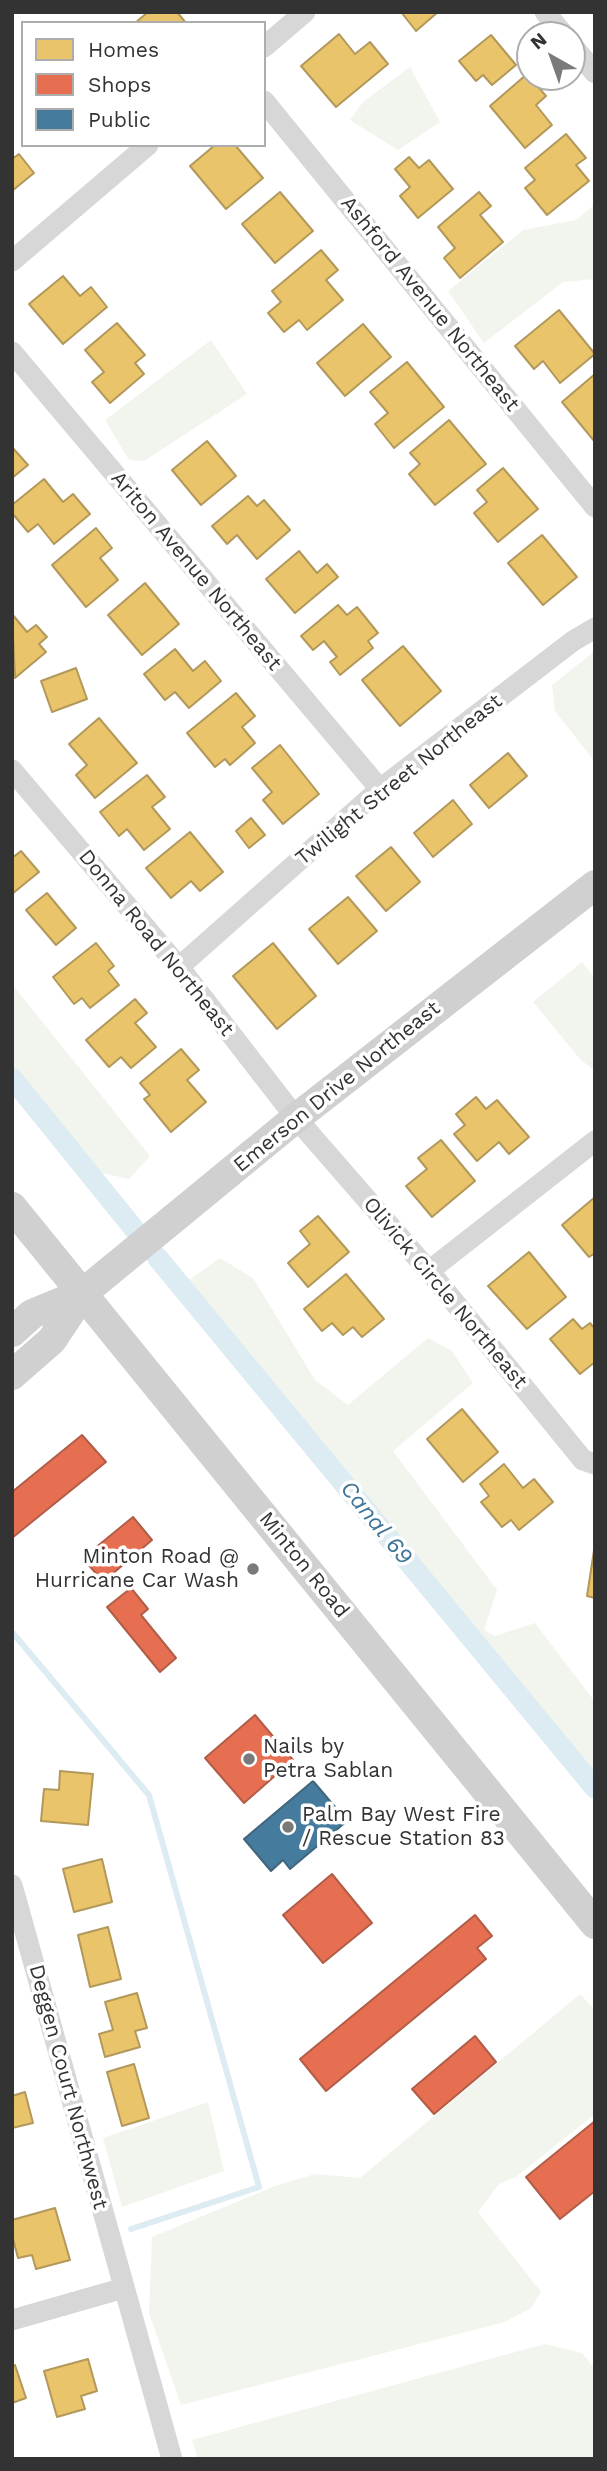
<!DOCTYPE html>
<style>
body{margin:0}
#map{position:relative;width:607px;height:2471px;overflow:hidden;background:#fff;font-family:"Work Sans",sans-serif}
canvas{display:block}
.frame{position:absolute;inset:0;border:14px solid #333;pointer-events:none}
.legend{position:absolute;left:21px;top:21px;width:245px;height:126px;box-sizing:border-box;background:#fff;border:2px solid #adadad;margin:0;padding:9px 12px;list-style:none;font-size:21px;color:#333}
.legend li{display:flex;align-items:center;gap:14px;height:35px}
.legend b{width:35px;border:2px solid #adadad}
.north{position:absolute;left:516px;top:21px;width:70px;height:70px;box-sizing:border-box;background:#fff;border:2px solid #adadad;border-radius:50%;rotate:320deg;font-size:19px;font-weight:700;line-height:28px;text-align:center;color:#333}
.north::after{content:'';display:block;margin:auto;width:24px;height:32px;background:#7a7a7a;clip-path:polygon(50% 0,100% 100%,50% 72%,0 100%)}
</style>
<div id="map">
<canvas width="607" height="2471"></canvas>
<div class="frame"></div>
<ul class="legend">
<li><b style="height:19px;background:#e9c46a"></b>Homes</li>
<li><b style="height:19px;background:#e76f51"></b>Shops</li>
<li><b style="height:19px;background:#457b9d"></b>Public</li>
</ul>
<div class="north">N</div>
</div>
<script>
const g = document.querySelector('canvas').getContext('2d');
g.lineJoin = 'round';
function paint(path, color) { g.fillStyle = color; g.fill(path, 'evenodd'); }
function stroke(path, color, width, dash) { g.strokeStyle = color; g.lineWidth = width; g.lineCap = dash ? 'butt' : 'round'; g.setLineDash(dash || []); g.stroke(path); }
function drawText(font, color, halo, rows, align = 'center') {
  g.font = font + ' "Work Sans",sans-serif'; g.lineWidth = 7; g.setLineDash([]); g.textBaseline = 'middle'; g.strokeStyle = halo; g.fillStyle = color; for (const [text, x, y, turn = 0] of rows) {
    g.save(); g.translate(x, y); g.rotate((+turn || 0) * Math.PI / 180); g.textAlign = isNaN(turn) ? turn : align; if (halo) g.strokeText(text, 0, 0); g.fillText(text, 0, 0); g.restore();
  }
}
paint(new Path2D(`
 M410 67 440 122 398 150 350 120 363 102Z
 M595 204V279L563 282 484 343 448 291 523 230 576 220Z
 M211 340 247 394 144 461 129 460 105 420Z
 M595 651V762L555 711 552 685Z
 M582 962 595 978V1071L580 1059 533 1002Z
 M12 984 150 1156 129 1179 102 1173 12 1064Z
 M220 1258 253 1278 315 1380 348 1405 428 1338 452 1351 473 1383 393 1451 497 1590 484 1630 495 1636 535 1623 595 1702V1776L189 1280Z
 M580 1994 595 2010V2114L516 2177 499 2184 478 2212 541 2292 531 2308 505 2322 181 2405 149 2313 152 2237 275 2186 315 2174 360 2178Z
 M208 2102 224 2171 122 2207 103 2138Z
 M545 2344 582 2353 595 2369V2459H198L192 2440Z`), '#f1f5ed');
const homes = new Path2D(`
 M148 12H177L186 23H135Z
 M401 12H438L416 31Z
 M339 34 355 54 370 42 388 64 336 107 301 66Z
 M491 35 516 65 492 85 483 75 476 81 459 61Z
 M527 74 546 96 536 105 552 125 525 148 490 106Z
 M566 134 586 158 576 165 589 181 547 215 525 188 535 180 525 168Z
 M215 145H235L263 178 226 209 190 166Z
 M19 154 34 173 12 191V159Z
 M409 157 419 168 429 160 453 189 418 218 400 196 410 187 395 169Z
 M280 192 313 231 275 263 242 224Z
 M479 192 491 206 480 215 503 242 460 278 444 258 455 248 438 227Z
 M321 250 338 270 326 280 343 300 307 330 299 320 284 332 268 313 281 302 272 291Z
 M63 276 80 296 91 287 107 307 63 344 29 304Z
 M559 310 595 354 560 383 543 361 534 369 515 346Z
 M117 323 145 355 135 363 144 374 110 403 92 382 104 372 85 350Z
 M363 324 391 357 345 396 317 363Z
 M407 362 444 407 394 448 375 424 388 413 370 392Z
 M595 374V442L562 402Z
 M449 420 486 464 435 505 409 474 420 464 410 453Z
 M207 441 236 476 201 505 172 470Z
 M12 447 28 465 12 478Z
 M503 468 538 509 498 542 474 513 487 502 477 490Z
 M44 479 63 502 73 494 90 514 54 544 38 524 28 532 12 513V505Z
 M248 496 257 506 264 500 290 530 257 559 237 535 227 544 212 526Z
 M96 528 112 548 100 558 118 580 86 607 52 565Z
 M542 535 577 577 543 605 508 563Z
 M299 551 317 573 327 564 338 577 295 613 266 579Z
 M145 583 179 624 142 655 108 615Z
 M338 605 347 615 357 607 378 633 368 641 373 648 340 675 330 662 337 657 324 641 313 650 301 636Z
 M12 614 27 632 36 625 47 637 39 644 46 652 15 678Z
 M403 646 441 691 400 726 362 680Z
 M175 649 193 671 205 661 221 681 189 708 175 692 165 700 144 674Z
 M76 668 87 699 52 712 41 681Z
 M236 693 255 716 242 727 255 743 230 765 225 759 215 767 187 733Z
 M99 718 137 763 95 798 76 775 87 765 69 744Z
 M280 745 319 794 283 824 263 800 272 792 252 768Z
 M508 753 527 776 489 808 470 785Z
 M147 775 165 797 152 807 170 829 144 850 127 829 119 836 100 812Z
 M453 800 472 824 433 857 414 833Z
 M251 818 265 835 249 848 236 831Z
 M190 832 223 872 200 891 191 881 171 898 146 868Z
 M391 847 420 882 386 911 356 876Z
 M21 851 39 872 12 894V858Z
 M47 893 76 928 56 945 26 910Z
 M348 897 377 931 338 964 309 929Z
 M96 943 114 966 108 971 119 985 90 1008 82 998 74 1004 53 977Z
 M273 943 316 996 277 1029 233 976Z
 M135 999 147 1013 135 1023 156 1047 131 1068 121 1057 109 1067 86 1040Z
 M181 1049 199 1070 187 1080 206 1102 171 1132 144 1099 150 1095 140 1083Z
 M476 1097 486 1109 497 1100 529 1137 509 1154 499 1142 477 1161 454 1134 465 1125 456 1114Z
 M441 1140 475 1181 432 1217 406 1186 427 1169 418 1158Z
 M595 1197V1253L589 1257 562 1225Z
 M318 1216 349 1252 308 1287 288 1263 310 1244 300 1231Z
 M529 1252 566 1297 527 1329 488 1286Z
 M346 1274 384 1319 362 1337 353 1327 343 1335 332 1323 322 1331 304 1309Z
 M573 1319 582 1329 590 1323 595 1329V1362L580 1374 550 1339Z
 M462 1409 498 1452 463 1482 427 1439Z
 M504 1464 523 1488 534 1479 553 1502 519 1530 511 1520 502 1527 481 1502 489 1496 480 1484Z
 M595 1544V1598L587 1596Z
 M60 1771 93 1774 88 1825 41 1821 44 1789 59 1790Z
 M102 1859 112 1902 74 1912 63 1869Z
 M108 1927 121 1979 90 1987 78 1935Z
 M137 1993 147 2028 135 2031 140 2047 105 2057 99 2034 113 2030 105 2002Z
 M134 2064 149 2118 122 2126 107 2072Z
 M25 2092 33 2123 12 2128V2096Z
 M55 2208 70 2260 36 2269 32 2255 18 2258 12 2235V2220Z
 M88 2359 97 2391 81 2396 85 2409 57 2417 44 2371Z
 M15 2365 26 2398 12 2403V2366Z`);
paint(homes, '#e9c46a');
stroke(homes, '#b2985a', 2);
const shops = new Path2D(`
 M82 1435 106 1462 12 1538V1492Z
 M133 1517 152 1540 103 1582 83 1558Z
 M131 1588 148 1609 141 1615 176 1658 160 1672 107 1607Z
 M255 1715 293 1760 244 1803 205 1758Z
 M332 1874 372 1923 323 1963 283 1915Z
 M475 1915 492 1936 477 1948 486 1959 326 2091 300 2059Z
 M475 2036 496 2062 434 2114 412 2089Z
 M595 2121V2191L560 2219 526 2177Z`);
paint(shops, '#e76f51');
stroke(shops, '#b15d48', 2);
const public = new Path2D(`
 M313 1781 347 1821 290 1869 283 1860 271 1871 244 1839Z`);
paint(public, '#457b9d');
stroke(public, '#40657d', 2);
stroke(new Path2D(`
 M12 1632 149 1795 259 2187 131 2229`), '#ddebf3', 6);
stroke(new Path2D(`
 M12 1078 135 1230
 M157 1257 595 1788`), '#ddebf3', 21);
stroke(new Path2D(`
 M545 12 564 35
 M572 45 595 73
 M264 47 305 12
 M264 101 595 507
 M12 261 148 145
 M12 352 380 789
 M12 770 179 967 296 1118 429 1271 583 1460 595 1464
 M179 967 380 789 573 641 595 628
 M429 1271 595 1141
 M12 1885 172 2459
 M12 2320 124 2288`), '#d7d7d7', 21);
stroke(new Path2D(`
 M12 1207 595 1924
 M12 1332 32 1314 83 1293
 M12 1375 52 1340 83 1293 296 1118 595 885`), '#d0d0d0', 30);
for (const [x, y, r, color] of [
 [253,1569,7,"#7a7a7a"],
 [249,1759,7,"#7a7a7a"],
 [288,1827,7,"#7a7a7a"]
]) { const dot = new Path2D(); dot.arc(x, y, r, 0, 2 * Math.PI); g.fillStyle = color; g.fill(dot); stroke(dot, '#fff', 2.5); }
drawText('21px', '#333', '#fff', [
 ["Ashford Avenue Northeast",430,304,51],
 ["Ariton Avenue Northeast",196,571,50],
 ["Twilight Street Northeast",399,780,-39],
 ["Donna Road Northeast",156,943,51],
 ["Emerson Drive Northeast",337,1087,-39],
 ["Olivick Circle Northeast",445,1293,50],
 ["Minton Road",304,1565,51],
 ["Deggen Court Northwest",68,2087,75]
]);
drawText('21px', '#333', '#fff', [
 ["Minton Road @",239,1557,"right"],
 ["Hurricane Car Wash",239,1581,"right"],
 ["Nails by",263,1747],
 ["Petra Sablan",263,1771],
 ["Palm Bay West Fire",302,1815],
 ["/ Rescue Station 83",302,1839]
], 'left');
drawText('italic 23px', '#3f7597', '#fff', [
 ["Canal 69",376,1523,51]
]);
</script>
